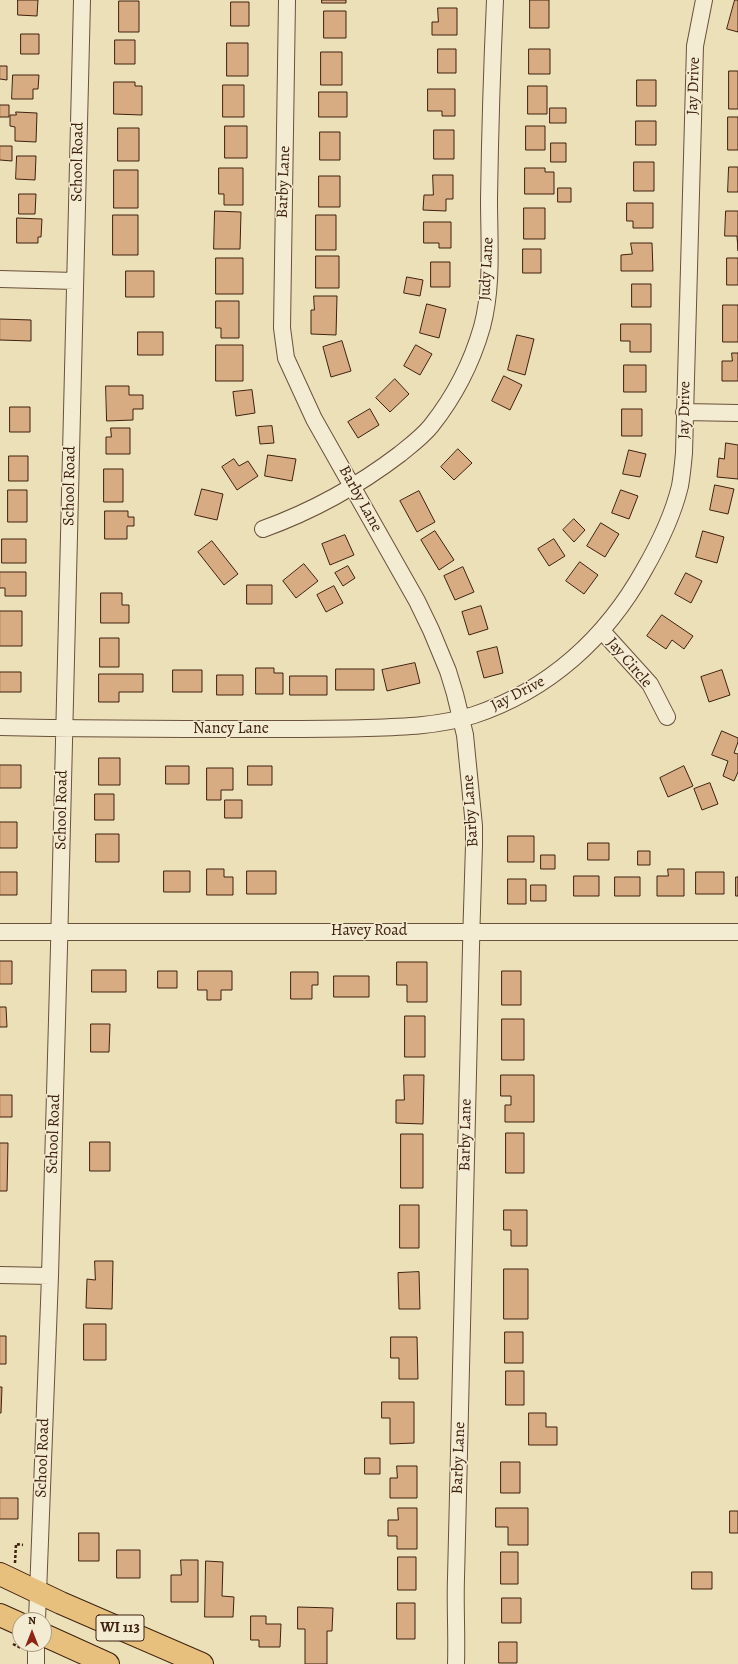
<!DOCTYPE html>
<style>
body{margin:0}
#map{position:relative;width:738px;height:1664px;overflow:hidden;background:#ece0b9;font-family:Alegreya,serif}
canvas{display:block}
.north{position:absolute;left:12px;top:1612px;width:40px;height:40px;box-sizing:border-box;background:#f3ebd2;border:1px solid #ab9a84;border-radius:50%;rotate:0deg;font-size:11px;font-weight:700;line-height:16px;text-align:center;color:#3e210f}
.north::after{content:'';display:block;margin:auto;width:14px;height:18px;background:#8f2418;clip-path:polygon(50% 0,100% 100%,50% 72%,0 100%)}
</style>
<div id="map">
<canvas width="738" height="1664"></canvas>
<div class="north">N</div>
</div>
<script>
const g = document.querySelector('canvas').getContext('2d');
g.lineJoin = 'round';
function paint(path, color) { g.fillStyle = color; g.fill(path, 'evenodd'); }
function stroke(path, color, width, dash) { g.strokeStyle = color; g.lineWidth = width; g.lineCap = dash ? 'butt' : 'round'; g.setLineDash(dash || []); g.stroke(path); }
function drawText(font, color, halo, rows, align = 'center') {
  g.font = font + ' Alegreya,serif'; g.lineWidth = 3; g.setLineDash([]); g.textBaseline = 'middle'; g.strokeStyle = halo; g.fillStyle = color; for (const [text, x, y, turn = 0] of rows) {
    g.save(); g.translate(x, y); g.rotate((+turn || 0) * Math.PI / 180); g.textAlign = isNaN(turn) ? turn : align; if (halo) g.strokeText(text, 0, 0); g.fillText(text, 0, 0); g.restore();
  }
}
const building = new Path2D(`
 M18 0H38L37 16 18 15Z
 M322 0H346V3H322Z
 M530 0H549V28H530Z
 M735 0H738V32L727 29Z
 M119 1H139V32H119Z
 M231 2H249V26H231Z
 M438 8H457V35H432V22H438Z
 M324 11H346V38H324Z
 M21 34H39V54H21Z
 M115 40H135V64H115Z
 M227 43H248V76H227Z
 M438 49H456V73H438Z
 M529 49H550V74H529Z
 M321 52H342V85H321Z
 M0 66H7V80L0 79Z
 M729 71H738V109H729Z
 M13 75H39L38 89H33V99H12Z
 M637 80H656V106H637Z
 M114 82H135V86H142V115L114 114Z
 M223 85H244V117H223Z
 M528 86H547V114H528Z
 M428 89H455V116H442V111H428Z
 M319 92H347V117H319Z
 M0 105H9V117H0Z
 M550 108H566V123H550Z
 M16 112 37 113 36 142 15 141V127L10 126V115H16Z
 M728 117H738V150H728Z
 M636 121H656V145H636Z
 M225 126H247V158H225Z
 M526 126H545V150H526Z
 M118 128H139V161H118Z
 M434 130H454V159H434Z
 M320 132H340V160H320Z
 M551 143H566V162H551Z
 M0 146H12V161L0 160Z
 M17 156H36L35 180 16 179Z
 M634 162H654V191H634Z
 M729 167H738V192H728Z
 M219 168H243V205H224V194H219Z
 M525 168H545V172H554V194H525Z
 M114 170H138V208H114Z
 M433 175H453V199H446V211L423 210 424 195H433Z
 M319 176H340V207H319Z
 M558 188H571V202H558Z
 M19 194H36L35 214H19Z
 M627 203H653V228H633V221H627Z
 M524 208H545V239H524Z
 M215 211 241 212 240 249H214Z
 M726 211H738V251L737 236H725Z
 M113 215H138V255H113Z
 M316 215H336V250H316Z
 M17 218 42 219 41 237H38V243H17Z
 M424 222H451V248H439V243H424Z
 M631 243H652L653 271H621V255L632 254Z
 M523 249H541V273H523Z
 M316 256H339V288H316Z
 M216 258H243V294H216Z
 M727 258H738V285H727Z
 M431 262H450V287H431Z
 M126 271H154V297H126Z
 M407 277 423 280 420 296 404 293Z
 M632 284H651V307H632Z
 M314 296H337L336 335 311 334V310H314Z
 M216 301H239V338H221V328H216Z
 M427 304 446 309 439 338 420 333Z
 M723 305H738V342H723Z
 M0 319 31 320V341L0 340Z
 M621 324H651V352H630V341H621Z
 M138 332H163V355H138Z
 M517 335 534 339 525 375 508 370Z
 M342 341 351 371 331 377 323 347Z
 M216 345H243V381H216Z
 M416 345 432 354 420 375 404 366Z
 M732 353H738V381H722V361H732Z
 M624 365H646V392H624Z
 M504 376 522 385 510 410 492 401Z
 M395 379 409 394 390 412 376 398Z
 M106 386H129V395H143V409H133V420L107 421Z
 M252 390 255 413 236 416 233 392Z
 M10 407H30V432H10Z
 M370 409 379 425 358 438 348 422Z
 M622 409H642V436H622Z
 M272 426 274 443 260 444 258 427Z
 M111 428H130V454H106V437H111Z
 M726 443 738 445V479L717 477 719 458 724 459Z
 M458 449 472 463 454 480 441 467Z
 M629 450 646 454 640 477 623 474Z
 M268 455 296 459 292 481 265 476Z
 M9 456H28V481H9Z
 M234 459 239 466 248 461 258 476 237 490 222 467Z
 M104 469H123V502H104Z
 M715 485 734 489 728 514 710 510Z
 M202 489 223 494 217 520 195 515Z
 M8 490H27V522H8Z
 M621 490 638 496 629 519 612 513Z
 M419 491 435 522 417 532 400 501Z
 M105 511H128V517H134V526H127V539H105Z
 M574 519 585 530 574 542 563 530Z
 M601 523 619 534 605 557 587 546Z
 M435 531 454 560 439 570 421 540Z
 M703 531 724 537 717 563 696 557Z
 M345 535 354 555 330 565 322 544Z
 M2 539H26V563H2Z
 M554 539 565 556 549 566 538 549Z
 M212 541 238 574 224 585 198 552Z
 M580 562 598 575 584 594 566 581Z
 M304 564 318 581 296 598 283 581Z
 M348 566 355 578 343 586 335 573Z
 M463 567 474 592 455 600 444 576Z
 M0 572H26V596H5V588H0Z
 M686 573 702 581 691 603 675 594Z
 M247 585H272V604H247Z
 M334 586 343 603 326 612 317 595Z
 M101 593H122V605H129V623H101Z
 M481 606 488 629 469 635 462 612Z
 M0 611H22V646H0Z
 M662 615 693 636 684 649 672 640 666 649 647 636Z
 M100 638H119V667H100Z
 M497 647 503 673 484 678 477 652Z
 M415 663 420 683 387 691 382 670Z
 M256 668H274V673H283V694H256Z
 M336 669H374V690H336Z
 M173 670H202V692H173Z
 M722 670 730 695 709 702 701 677Z
 M0 672H21V692H0Z
 M99 674H143V692H119V702H99Z
 M217 675H243V695H217Z
 M290 676H327V695H290Z
 M722 731 738 738V742L734 753 738 754V772L734 781 723 776 728 761 712 755Z
 M99 758H120V785H99Z
 M0 765H21V788H0Z
 M166 766H189V784H166Z
 M248 766H272V785H248Z
 M684 766 693 786 668 797 660 778Z
 M207 768H233V790H221V800H207Z
 M710 783 718 804 702 810 694 789Z
 M95 794H114V820H95Z
 M225 800H242V818H225Z
 M0 822H17V848H0Z
 M96 834H119V862H96Z
 M508 836H534V862H508Z
 M588 843H609V860H588Z
 M638 851H650V865H638Z
 M541 855H555V869H541Z
 M207 869H224V877H233V895H207Z
 M668 869H684V896H657V876H668Z
 M164 871H190V892H164Z
 M247 871H276V894H247Z
 M0 872H17V895H0Z
 M696 872H724V894H696Z
 M574 876H599V896H574Z
 M615 877H640V896H615Z
 M736 877H738V896H736Z
 M508 879H526V904H508Z
 M531 885H546V901H531Z
 M0 961H12V984H0Z
 M397 962H427V1002H407V985H397Z
 M92 970H126V992H92Z
 M158 971H177V988H158Z
 M198 971H232V990H221V1000H207V990H198Z
 M502 971H521V1005H502Z
 M291 972H318V985H312V999H291Z
 M334 976H369V997H334Z
 M0 1007H6L7 1027H0Z
 M405 1016H425V1057H405Z
 M502 1019H524V1060H502Z
 M91 1024H110L109 1052H91Z
 M404 1075H424L423 1124 396 1123V1100H404Z
 M501 1075H534V1122H505V1105H511V1096H501Z
 M0 1095H12V1117H0Z
 M506 1133H524V1173H506Z
 M401 1134H423V1188H401Z
 M90 1142H110V1171H90Z
 M0 1143H8L7 1191H0Z
 M400 1205H419V1248H400Z
 M504 1210H527V1246H511V1230H504Z
 M95 1261H113L112 1309 86 1308 87 1279 95 1280Z
 M504 1269H528V1319H504Z
 M419 1272 420 1309H399L398 1273Z
 M84 1324H106V1360H84Z
 M505 1332H523V1363H505Z
 M0 1336H6V1364H0Z
 M391 1337H417L418 1379H399V1358H391Z
 M506 1371H524V1405H506Z
 M0 1387H2L1 1413H0Z
 M382 1402H414V1443L390 1444V1418H382Z
 M529 1413H546V1427H557V1445H529Z
 M365 1458H380V1474H365Z
 M501 1462H520V1493H501Z
 M397 1466H417V1498H390V1478H397Z
 M0 1498H18V1519H0Z
 M398 1508H417V1549H397V1536H388V1520H398Z
 M496 1508H528V1545H508V1527H496Z
 M730 1511H738V1533H730Z
 M79 1533H99V1561H79Z
 M117 1550H140V1578H117Z
 M501 1552H518V1584H501Z
 M398 1557H416V1590H398Z
 M181 1560H198V1602H171V1575H181Z
 M206 1561 223 1562 222 1596 234 1597 233 1617H205Z
 M692 1572H712V1589H692Z
 M502 1598H521V1623H502Z
 M397 1603H415V1639H397Z
 M298 1607 333 1608 332 1631H327V1664H305V1629H298Z
 M251 1616H266V1624H281L280 1647H259V1640H251Z
 M499 1642H517V1663H499Z`);
paint(building, '#d8ac82');
stroke(building, '#3e210f', 1);
const minor = new Path2D(`
 M287 0 282 328 286 358 314 419 417 601 431 630 448 671 455 694 465 735 474 826V845C466 1089 463 1333 456 1578 455 1606 457 1635 456 1664
 M0 279 75 281
 M684 412 738 413
 M263 529C313 511 358 486 400 454 411 445 422 437 431 426 454 397 472 362 482 327 493 286 489 241 489 199 490 133 492 66 495 0
 M602 631 650 684 667 717
 M0 727C90 729 181 729 271 729 303 729 335 729 367 728 402 727 439 726 474 715 549 690 606 638 644 570 659 544 673 515 680 486 682 475 683 464 684 453L695 46 704 0
 M0 932H738
 M0 1275 50 1276
 M37 1620 50 1276 59 947 82 0
 M36 1664V1644`);
const primary = new Path2D(`
 M0 1574 61 1603 202 1664
 M0 1615 20 1624
 M44 1635 108 1664`);
stroke(minor, '#6a513a', 18);
stroke(primary, '#3e210f', 24);
stroke(new Path2D(`
 M15 1563 16 1544 23 1545
 M13 1644 21 1648`), '#3e210f', 2.5, [3, 2]);
stroke(minor, '#f3ebd2', 16);
stroke(primary, '#e6c07c', 22);
for (const [x, y, w] of [
 [120,1628,48]
]) { const box = new Path2D(); box.roundRect(x - w / 2, y - 13, w, 26, 3); g.fillStyle = '#f3ebd2'; g.fill(box); stroke(box, '#3e210f', 1); }
drawText('bold 15px', '#3e210f', null, [
 ["WI 113",120,1628]
]);
drawText('16px', '#3e210f', '#f3ebd2', [
 ["Jay Drive",694,86,-88],
 ["School Road",78,162,-89],
 ["Barby Lane",284,182,-88],
 ["Judy Lane",487,269,-87],
 ["Jay Drive",685,410,-89],
 ["School Road",70,486,-89],
 ["Barby Lane",360,499,61],
 ["Jay Circle",629,663,49],
 ["Jay Drive",518,694,-27],
 ["Nancy Lane",231,729],
 ["School Road",62,810,-89],
 ["Barby Lane",471,811,-94],
 ["Havey Road",369,931],
 ["School Road",54,1134,-88],
 ["Barby Lane",466,1135,-89],
 ["School Road",43,1458,-88],
 ["Barby Lane",459,1458,-88]
]);
</script>
